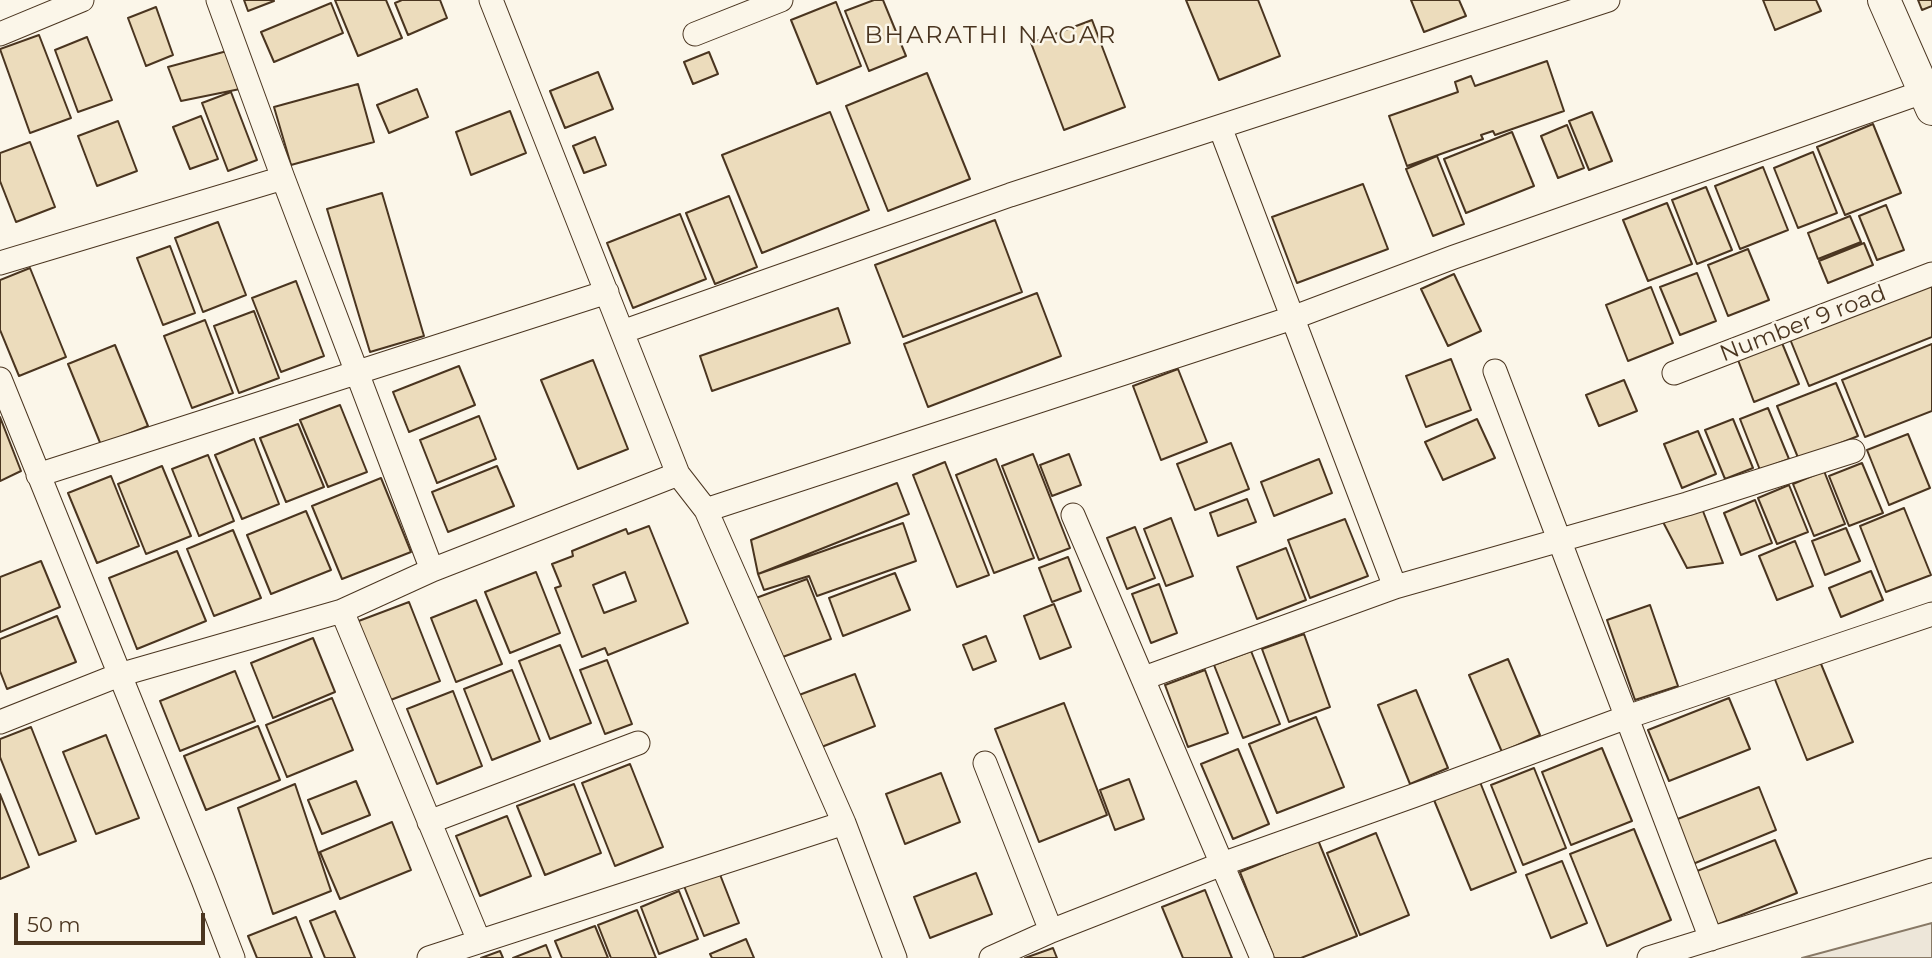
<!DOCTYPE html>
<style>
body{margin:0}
#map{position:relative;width:1932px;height:958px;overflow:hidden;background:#fbf6e9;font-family:Montserrat,sans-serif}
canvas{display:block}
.scale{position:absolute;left:14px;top:913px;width:191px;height:32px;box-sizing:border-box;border:4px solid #4a3520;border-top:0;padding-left:9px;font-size:21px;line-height:24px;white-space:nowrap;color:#4a3520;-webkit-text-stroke:5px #fbf6e9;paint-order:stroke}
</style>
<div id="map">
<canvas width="1932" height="958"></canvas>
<div class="scale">50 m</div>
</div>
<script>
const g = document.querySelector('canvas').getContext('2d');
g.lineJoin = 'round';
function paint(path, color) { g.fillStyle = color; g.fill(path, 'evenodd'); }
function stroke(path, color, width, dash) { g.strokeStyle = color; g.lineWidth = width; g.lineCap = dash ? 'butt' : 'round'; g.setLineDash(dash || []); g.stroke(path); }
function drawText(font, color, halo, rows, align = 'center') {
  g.font = font + ' Montserrat,sans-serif'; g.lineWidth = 5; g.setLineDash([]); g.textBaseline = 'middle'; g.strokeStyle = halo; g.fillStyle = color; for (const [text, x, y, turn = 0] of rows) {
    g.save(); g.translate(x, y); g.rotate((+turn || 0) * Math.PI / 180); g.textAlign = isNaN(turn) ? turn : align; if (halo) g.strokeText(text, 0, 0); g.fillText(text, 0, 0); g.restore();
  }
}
const green = new Path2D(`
 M1932 923V958H1802Z`);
paint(green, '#ede6d9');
stroke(green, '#887966', 2);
const building = new Path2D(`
 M244 0H273L274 1 248 11Z
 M335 0H386L402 38 358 56Z
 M402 0H440L447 18 408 35 395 3Z
 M874 0H883L906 56 869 71 845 11Z
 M1186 0H1258L1280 56 1219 80Z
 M1411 0H1459L1466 16 1424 32Z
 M1763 0H1816L1821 11 1775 30Z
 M1918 0H1932V6L1922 10Z
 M836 2 861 66 817 84 791 20Z
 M331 3 343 33 274 62 261 32Z
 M156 7 173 55 146 66 128 18Z
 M1092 20 1125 107 1064 130 1031 43Z
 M39 35 71 118 30 133 0 49Z
 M87 37 112 100 78 112 55 50Z
 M227 51 240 89 181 101 168 67Z
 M709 52 718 74 693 84 684 62Z
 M1547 61 1564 111 1495 135 1493 131 1481 135 1483 139 1407 166 1389 116 1458 92 1455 82 1471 76 1475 86Z
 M598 72 613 109 565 128 550 91Z
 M927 73 970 179 888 211 846 106Z
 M358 84 374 142 291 165 274 107Z
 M417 89 428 117 389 133 377 105Z
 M231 92 257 160 228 171 202 103Z
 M510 111 526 153 471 175 456 132Z
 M830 112 869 210 762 253 722 155Z
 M1592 112 1612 161 1589 170 1569 121Z
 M201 116 218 159 190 169 173 127Z
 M118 121 137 171 97 186 78 136Z
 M1873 124 1901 193 1845 215 1817 147Z
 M1567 125 1584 168 1558 178 1541 136Z
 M1512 132 1534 186 1466 213 1444 159Z
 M595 137 606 165 584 173 573 146Z
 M30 142 55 207 16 222 0 181V153Z
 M1813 152 1837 213 1798 228 1774 168Z
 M1437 156 1464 224 1433 236 1406 169Z
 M1763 167 1788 230 1740 249 1715 186Z
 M1363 184 1388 249 1297 283 1272 217Z
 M1706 187 1732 250 1697 264 1672 200Z
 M382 193 424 336 370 352 327 209Z
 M729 196 757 267 715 284 686 213Z
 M1667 203 1692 264 1648 281 1623 220Z
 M1886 205 1904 250 1877 260 1859 216Z
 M680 214 706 279 633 308 607 243Z
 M1850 216 1861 242 1818 259 1808 233Z
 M995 220 1022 292 903 337 875 265Z
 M218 222 246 295 203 312 175 238Z
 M1864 243 1873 265 1828 283 1819 261Z
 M170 246 195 313 163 325 137 258Z
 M1748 249 1769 300 1728 316 1708 265Z
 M30 268 66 357 19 376 0 330V280Z
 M1697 273 1716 321 1680 335 1660 287Z
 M1454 274 1481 331 1448 346 1421 289Z
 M296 281 324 356 281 372 252 298Z
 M1932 282V337L1809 386 1790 339Z
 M1651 287 1673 343 1628 361 1606 305Z
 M1037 293 1061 356 928 407 904 344Z
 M838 308 850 343 712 391 700 356Z
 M254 311 279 378 239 393 214 326Z
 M205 320 233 393 192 408 164 336Z
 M1782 343 1799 384 1754 402 1738 360Z
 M1932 344V411L1865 437 1842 380Z
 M115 345 148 426 101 445 68 364Z
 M1451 359 1471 410 1426 427 1406 376Z
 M593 360 628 449 578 469 541 380Z
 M459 366 475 405 409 432 393 392Z
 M1178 369 1207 442 1161 460 1133 386Z
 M1624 380 1637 411 1599 426 1586 395Z
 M1836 383 1858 436 1799 460 1777 406Z
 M340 405 367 472 328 487 300 420Z
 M1768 408 1789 459 1760 470 1740 419Z
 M479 416 496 459 437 483 420 440Z
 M0 417 21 471 0 481Z
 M1477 419 1495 458 1443 480 1425 442Z
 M1733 419 1753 468 1725 479 1705 430Z
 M298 424 324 487 286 502 260 438Z
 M1698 431 1716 474 1682 488 1664 444Z
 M1908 434 1930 488 1889 505 1867 450Z
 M254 439 279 504 242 519 215 455Z
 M1231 443 1249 489 1195 510 1177 464Z
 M1033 454 1070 548 1039 560 1002 466Z
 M1069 454 1081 485 1052 496 1040 465Z
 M208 455 234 521 199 536 172 469Z
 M996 459 1034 558 994 573 956 475Z
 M1319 459 1332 493 1274 516 1261 482Z
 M945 462 989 575 957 587 913 475Z
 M1862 463 1883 513 1849 526 1829 476Z
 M162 466 191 536 146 554 118 484Z
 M497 466 514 506 448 532 432 492Z
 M1824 471 1845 524 1814 536 1793 484Z
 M111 476 139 546 97 563 68 493Z
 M381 478 411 552 342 579 312 506Z
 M897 483 909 514 758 574 751 540Z
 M1789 485 1808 532 1777 544 1758 498Z
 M1247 499 1256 522 1218 536 1210 513Z
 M1755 500 1772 543 1741 555 1724 513Z
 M1701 506 1723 563 1687 568 1662 520Z
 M1904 508 1931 575 1886 592 1860 526Z
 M306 511 331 570 271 594 247 535Z
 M1171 518 1193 576 1166 586 1144 529Z
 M1345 519 1368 576 1310 598 1288 540Z
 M903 523 916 561 817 596 809 576 764 590 758 574Z
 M649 526 688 623 608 655 605 648 582 657 555 588 561 586 552 564 573 556 572 551 626 529 628 534ZM625 572 636 601 604 613 593 585Z
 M1135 527 1155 578 1127 589 1107 538Z
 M1846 528 1860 561 1825 575 1812 541Z
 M233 530 261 598 214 616 187 549Z
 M1795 541 1813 586 1777 600 1759 556Z
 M1286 548 1306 600 1257 619 1237 567Z
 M177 551 206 621 137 649 109 578Z
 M1068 557 1081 591 1052 602 1039 568Z
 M41 561 60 607 0 632V577Z
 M1871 571 1883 600 1841 617 1829 588Z
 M536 572 560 633 510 653 485 592Z
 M895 573 910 610 843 636 829 598Z
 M807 579 831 639 780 658 756 598Z
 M1159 584 1177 633 1151 643 1132 594Z
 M476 600 502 664 456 682 431 618Z
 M409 602 440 681 388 701 356 622Z
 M1054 604 1071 647 1040 659 1024 616Z
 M1650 605 1678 686 1635 700 1607 620Z
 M57 616 76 662 7 689 0 671V639Z
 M1304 634 1330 707 1289 722 1262 649Z
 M986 636 996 661 973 670 963 645Z
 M313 638 335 692 273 718 251 663Z
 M560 645 591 723 550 739 519 661Z
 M1251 651 1280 724 1243 738 1214 665Z
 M1508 659 1540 735 1502 752 1469 675Z
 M1819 659 1853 742 1807 760 1774 677Z
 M607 660 632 724 605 734 580 670Z
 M512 670 540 741 492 760 464 689Z
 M1205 670 1228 733 1188 747 1165 685Z
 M235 671 255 721 180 751 160 701Z
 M855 674 875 726 819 748 799 695Z
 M1416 690 1448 768 1410 784 1378 705Z
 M453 691 482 766 437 784 407 709Z
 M332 698 353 750 287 777 266 725Z
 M1729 698 1750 749 1669 781 1648 730Z
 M1064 703 1107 815 1039 842 995 729Z
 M1316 717 1344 787 1277 813 1249 744Z
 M258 726 280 780 206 810 184 756Z
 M31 727 76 841 39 855 0 757V739Z
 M106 735 139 818 96 834 63 752Z
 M1602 748 1632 821 1571 845 1542 772Z
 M1238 749 1269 824 1233 839 1201 764Z
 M630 764 663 847 615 866 582 783Z
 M1534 768 1566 848 1523 865 1491 785Z
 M941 773 960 822 905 844 886 794Z
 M1129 779 1144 819 1115 830 1100 790Z
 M356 781 370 815 322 834 308 800Z
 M1480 782 1516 872 1471 890 1434 800Z
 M295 784 331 891 273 914 238 808Z
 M574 784 601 853 545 875 517 806Z
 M1759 787 1776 830 1688 866 1670 822Z
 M0 794 29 867 0 879Z
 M507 816 531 876 480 896 456 836Z
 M392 822 411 870 340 899 320 852Z
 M1634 829 1671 920 1607 946 1570 854Z
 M1376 833 1409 915 1360 935 1327 853Z
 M1318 840 1357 936 1301 958H1274L1240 872Z
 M1775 840 1797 893 1709 928 1687 875Z
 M1562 861 1587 923 1551 938 1526 875Z
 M719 872 739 923 704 936 684 886Z
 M976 873 992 914 930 938 914 897Z
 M1205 890 1232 958H1183L1162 907Z
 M679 891 698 939 659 954 641 907Z
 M637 910 656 958H611L598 925Z
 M335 911 355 958H325L310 921Z
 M296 917 312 958H257L248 936Z
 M595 926 608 958H562L555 941Z
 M746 939 754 958H712L710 954Z
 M546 945 551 958H513Z
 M1053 948 1057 958H1025Z
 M500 951 503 958H481Z`);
paint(building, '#ecdcbc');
stroke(building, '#4a3520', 2);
const street = new Path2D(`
 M218 0 283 178 432 570
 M491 0 678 474 706 510 844 823 895 958
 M0 34 82 0
 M695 34 781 0
 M1220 127 1395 587
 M0 263 283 178
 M622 332 1010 195 1608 0
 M1495 371 1711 939
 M1674 373 1932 274
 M0 379 203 880 233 958
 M38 475 607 292
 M706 510 1292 318 1454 257 1923 92
 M1073 515 1262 958
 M342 611 479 941
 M1144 678 1395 587 1687 504 1853 451
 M0 722 119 675 342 611 432 570 678 474
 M985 763 1051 931
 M429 822 638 743
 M429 958 844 823
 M991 958 1051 931 1222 864 1413 796 1627 717 1932 614
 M1649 958 1932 870`);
const secondary = new Path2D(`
 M1884 0 1932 109`);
stroke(street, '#4a3520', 25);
stroke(secondary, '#4a3520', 34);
stroke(street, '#fbf6e9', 23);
stroke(secondary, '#fbf6e9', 32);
drawText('23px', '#4a3520', '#fbf6e9', [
 ["Number 9 road",1803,324,-21]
]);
g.letterSpacing = '2px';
drawText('24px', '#4a3520', '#fbf6e9', [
 ["BHARATHI NAGAR",991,36]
]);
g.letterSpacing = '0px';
</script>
